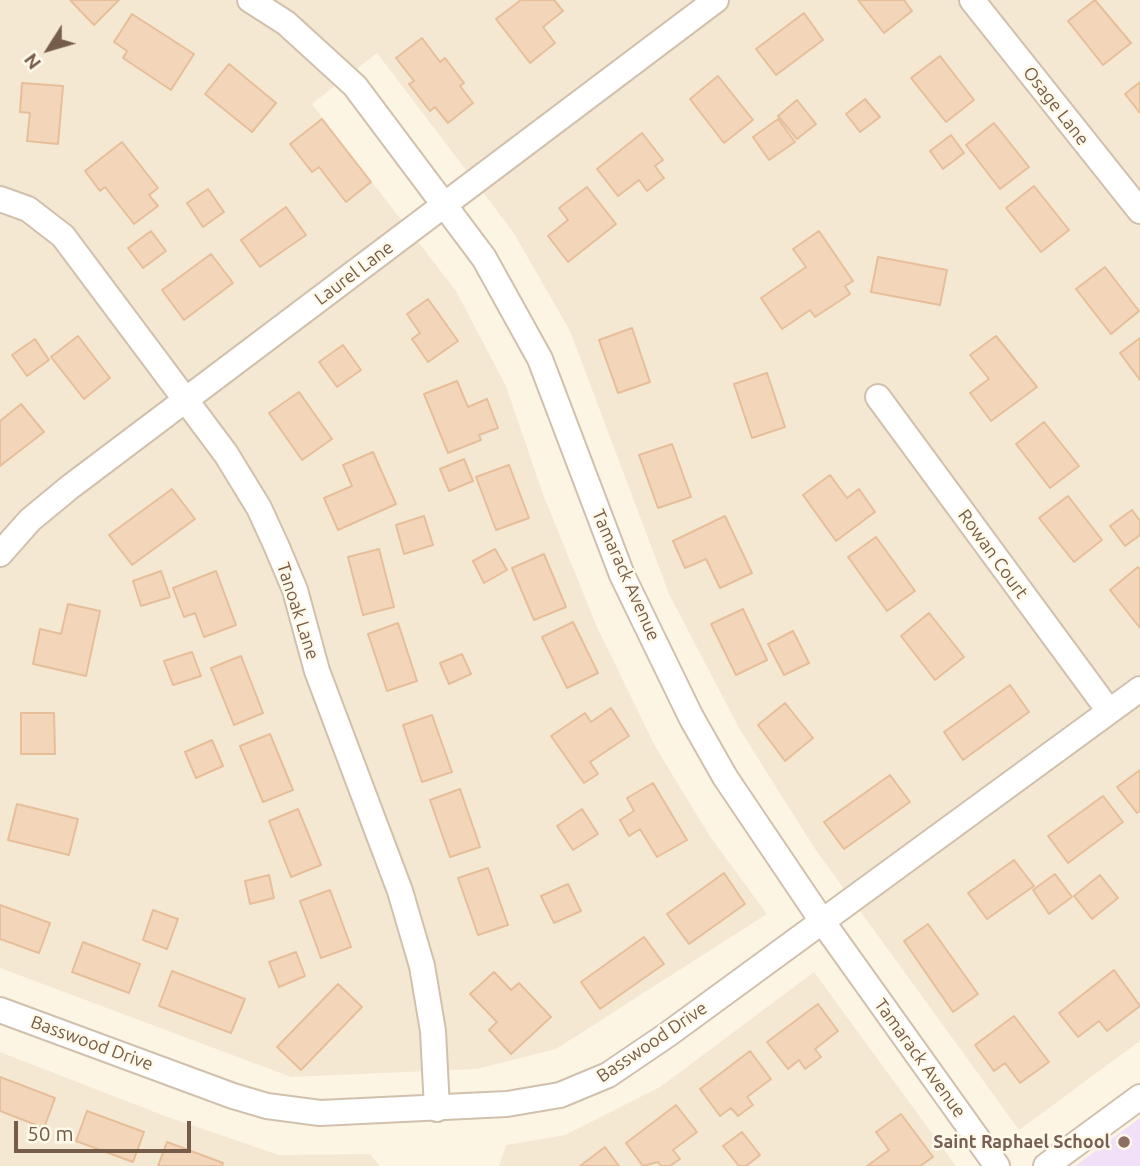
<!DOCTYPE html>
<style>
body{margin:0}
#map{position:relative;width:1140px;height:1166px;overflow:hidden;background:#fdf5e3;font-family:Ubuntu,sans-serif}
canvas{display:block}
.north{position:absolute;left:14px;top:14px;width:70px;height:70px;-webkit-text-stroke:5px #fff9ea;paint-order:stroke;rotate:233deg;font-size:19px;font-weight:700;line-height:28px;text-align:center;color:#755d49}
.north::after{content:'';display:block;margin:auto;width:24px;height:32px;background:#755d49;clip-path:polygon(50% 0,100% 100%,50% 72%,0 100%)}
.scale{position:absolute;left:14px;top:1121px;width:177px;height:32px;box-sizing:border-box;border:4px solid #755d49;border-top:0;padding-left:9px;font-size:21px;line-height:24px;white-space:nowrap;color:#755d49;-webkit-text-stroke:5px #fff9ea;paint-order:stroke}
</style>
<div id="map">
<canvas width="1140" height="1166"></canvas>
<div class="north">N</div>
<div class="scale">50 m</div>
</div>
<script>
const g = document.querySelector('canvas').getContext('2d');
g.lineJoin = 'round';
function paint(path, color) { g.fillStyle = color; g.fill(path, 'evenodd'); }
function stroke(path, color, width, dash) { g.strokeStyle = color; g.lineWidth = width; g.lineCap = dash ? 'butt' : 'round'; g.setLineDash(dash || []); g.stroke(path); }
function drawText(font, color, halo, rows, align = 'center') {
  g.font = font + ' Ubuntu,sans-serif'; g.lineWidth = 5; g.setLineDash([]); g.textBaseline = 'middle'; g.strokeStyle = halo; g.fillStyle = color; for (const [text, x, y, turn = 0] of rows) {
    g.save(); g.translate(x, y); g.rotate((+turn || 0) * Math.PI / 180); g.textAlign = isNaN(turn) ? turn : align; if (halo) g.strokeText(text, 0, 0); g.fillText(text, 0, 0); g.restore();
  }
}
paint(new Path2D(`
 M0 0H1140V1041L1019 1130 815 849 740 730 669 594 570 331 513 232 377 53 312 104 456 291 506 386 543 494 597 627 655 746 709 835 767 914 556 1049 477 1069 291 1077 0 968Z
 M814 972 956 1166H499L506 1145 565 1135 660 1087Z
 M0 1052 165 1116 279 1155 370 1154 380 1166H0Z`), '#f4e8d2');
paint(new Path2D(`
 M1140 1118V1166H1075Z`), '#f2e0f9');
const building = new Path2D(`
 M70 0H119L94 25Z
 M521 0H554L563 11 543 27 555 43 530 63 496 19Z
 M858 0H904L912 11 884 33Z
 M1095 0 1131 43 1103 65 1068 21Z
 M804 13 823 40 776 75 756 49Z
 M132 14 194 54 171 90 123 58 127 51 114 42Z
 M422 38 440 62 445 58 464 83 460 86 473 103 448 123 435 107 430 111 409 84 414 81 396 58Z
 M940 56 974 100 946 122 911 78Z
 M229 64 276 103 252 132 205 94Z
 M718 76 753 120 724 143 690 99Z
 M1140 82V113L1125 94Z
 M22 83 63 86 58 144 27 141 30 113 20 112Z
 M865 99 880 117 860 132 846 114Z
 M797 100 816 124 797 139 778 116Z
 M322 119 371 182 346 202 319 167 312 172 290 144Z
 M778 119 795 142 769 160 753 137Z
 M994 123 1029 167 1000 189 966 145Z
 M642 133 663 160 655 166 664 178 647 191 639 180 618 196 597 169Z
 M951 135 964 153 943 169 930 151Z
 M122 142 158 188 149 195 158 206 134 224 105 187 100 191 85 171Z
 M1034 186 1069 230 1041 252 1006 208Z
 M587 187 616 224 568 262 548 236 568 220 559 208Z
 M208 189 224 212 203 227 187 203Z
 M286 207 306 235 260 267 241 240Z
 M151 231 166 251 143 268 128 248Z
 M819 231 853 281 845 286 850 294 815 317 810 310 782 329 761 298 806 267 793 249Z
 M211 254 233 283 184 320 162 290Z
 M878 257 947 270 940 305 871 292Z
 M1105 267 1139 311 1111 334 1076 289Z
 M428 299 458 341 428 362 412 339 420 333 407 314Z
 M632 328 650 382 618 393 599 340Z
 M78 336 110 378 84 399 51 357Z
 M996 336 1037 387 991 421 970 393 989 379 970 355Z
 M1140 338V380L1120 353Z
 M35 339 49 360 27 376 12 355Z
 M343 345 361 370 337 387 319 362Z
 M767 373 785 427 752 438 734 384Z
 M457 381 468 407 487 399 498 428 479 435 481 440 448 453 424 394Z
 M299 392 332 439 302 460 269 413Z
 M21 404 44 432 0 466V421Z
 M1044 422 1079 466 1050 488 1016 444Z
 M672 444 691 497 658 508 639 455Z
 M373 452 396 504 338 530 324 498 352 486 343 465Z
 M464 459 473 481 449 491 440 469Z
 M509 465 529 518 496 530 476 477Z
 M830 475 847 498 859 489 875 512 836 541 803 495Z
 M172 489 195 519 132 565 109 535Z
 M1068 496 1102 540 1074 562 1039 518Z
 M1132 510 1140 521V535L1125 546 1110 526Z
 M424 516 433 545 404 554 396 525Z
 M725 516 752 573 720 588 706 559 685 568 673 541Z
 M876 537 915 591 887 611 848 557Z
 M379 549 394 607 363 615 348 557Z
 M495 549 507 570 484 583 473 561Z
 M544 554 566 607 534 620 512 568Z
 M1138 567 1140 570V628L1110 590Z
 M161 571 170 597 141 606 133 581Z
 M216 571 236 625 204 637 195 613 184 617 173 588Z
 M68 604 100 611 86 676 33 664 40 629 61 634Z
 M743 609 767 660 736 675 711 624Z
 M929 613 964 657 935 680 901 636Z
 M573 622 598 673 567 688 542 637Z
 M398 623 417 681 387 691 368 634Z
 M793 631 809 663 784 675 768 644Z
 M192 652 201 676 173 685 164 661Z
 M462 654 471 674 449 684 440 663Z
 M241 656 263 713 234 725 211 668Z
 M1010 685 1029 712 963 760 944 732Z
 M785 703 813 738 785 761 758 725Z
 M611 708 629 736 590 762 598 774 584 783 551 736 585 713 591 722Z
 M21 713H54L55 754H21Z
 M432 715 452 772 422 782 403 725Z
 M270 734 293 790 263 802 240 746Z
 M212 740 223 766 196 778 185 752Z
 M1140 770V811L1137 813 1117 787Z
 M890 775 910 802 844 849 824 822Z
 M653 783 687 840 657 857 640 829 629 836 620 820 634 811 627 798Z
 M460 789 480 847 450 857 430 800Z
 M1103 796 1123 822 1068 863 1048 836Z
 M17 804 78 819 69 855 8 840Z
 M298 809 321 865 291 877 269 821Z
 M582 809 598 834 573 850 557 826Z
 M1014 860 1034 886 987 919 968 893Z
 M488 868 508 925 478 935 458 878Z
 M724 873 745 904 689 944 667 914Z
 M1055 874 1072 897 1049 914 1033 890Z
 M269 875 274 898 250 904 245 881Z
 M1100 875 1118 898 1092 919 1074 896Z
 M568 884 581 911 554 923 541 896Z
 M330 890 351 947 321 958 300 901Z
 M0 905 50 923 39 953 0 939Z
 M153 910 178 919 167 949 143 940Z
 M928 924 978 994 953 1012 904 941Z
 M644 937 664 964 600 1009 581 982Z
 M83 942 140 964 129 993 72 972Z
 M296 952 305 976 279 987 269 962Z
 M1114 970 1140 1006 1107 1031 1099 1021 1078 1037 1059 1013Z
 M172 971 245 999 231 1033 159 1006Z
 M494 972 511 990 519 983 551 1017 511 1054 489 1030 497 1022 470 994Z
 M338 984 362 1007 301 1070 277 1047Z
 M818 1004 838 1031 815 1049 821 1057 805 1069 799 1060 788 1069 767 1042Z
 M1014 1016 1049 1062 1020 1083 1005 1063 994 1071 975 1045Z
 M750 1051 771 1079 747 1097 753 1105 738 1116 731 1108 720 1116 700 1089Z
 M0 1077 55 1098 44 1128 0 1111Z
 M676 1105 697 1132 673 1150 680 1159 670 1166H661L658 1162 643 1166 626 1143Z
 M87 1111 144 1132 133 1162 76 1141Z
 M901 1114 933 1157 920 1166H867L889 1150 876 1132Z
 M742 1132 760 1155 746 1166H739L723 1146Z
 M167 1142 223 1163 222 1166H158Z
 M605 1147 619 1166H580Z`);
paint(building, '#f3d6ba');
stroke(building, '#e6be9a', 2);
const minor = new Path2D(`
 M250 0 286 23 355 86 484 258 540 359 622 575 691 717 725 777 822 921 997 1166
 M972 0 1140 211
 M0 199 28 209 63 236 226 454 259 508 276 545 295 590 317 671 400 891 422 966 433 1031 437 1109
 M878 397 1109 711
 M0 554 30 520 70 487 716 0
 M0 1010 233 1096 267 1106 320 1113 507 1104 560 1095 608 1075 667 1035 1140 689
 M1046 1166 1140 1097`);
stroke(minor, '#d0c0ad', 28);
stroke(minor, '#fff', 24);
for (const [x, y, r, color] of [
 [1124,1142,7,"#8d6e63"]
]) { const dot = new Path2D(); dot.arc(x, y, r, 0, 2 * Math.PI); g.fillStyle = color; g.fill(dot); stroke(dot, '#fff9ea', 2.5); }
drawText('18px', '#755d49', '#fff9ea', [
 ["Osage Lane",1056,106,52],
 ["Laurel Lane",354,273,-37],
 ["Rowan Court",993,554,54],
 ["Tamarack Avenue",626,575,66],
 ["Tanoak Lane",298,611,72],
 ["Basswood Drive",652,1042,-34],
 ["Basswood Drive",92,1043,20],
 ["Tamarack Avenue",920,1058,54]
]);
drawText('bold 18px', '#785e54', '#fff9ea', [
 ["Saint Raphael School",1110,1142]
], 'right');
</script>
